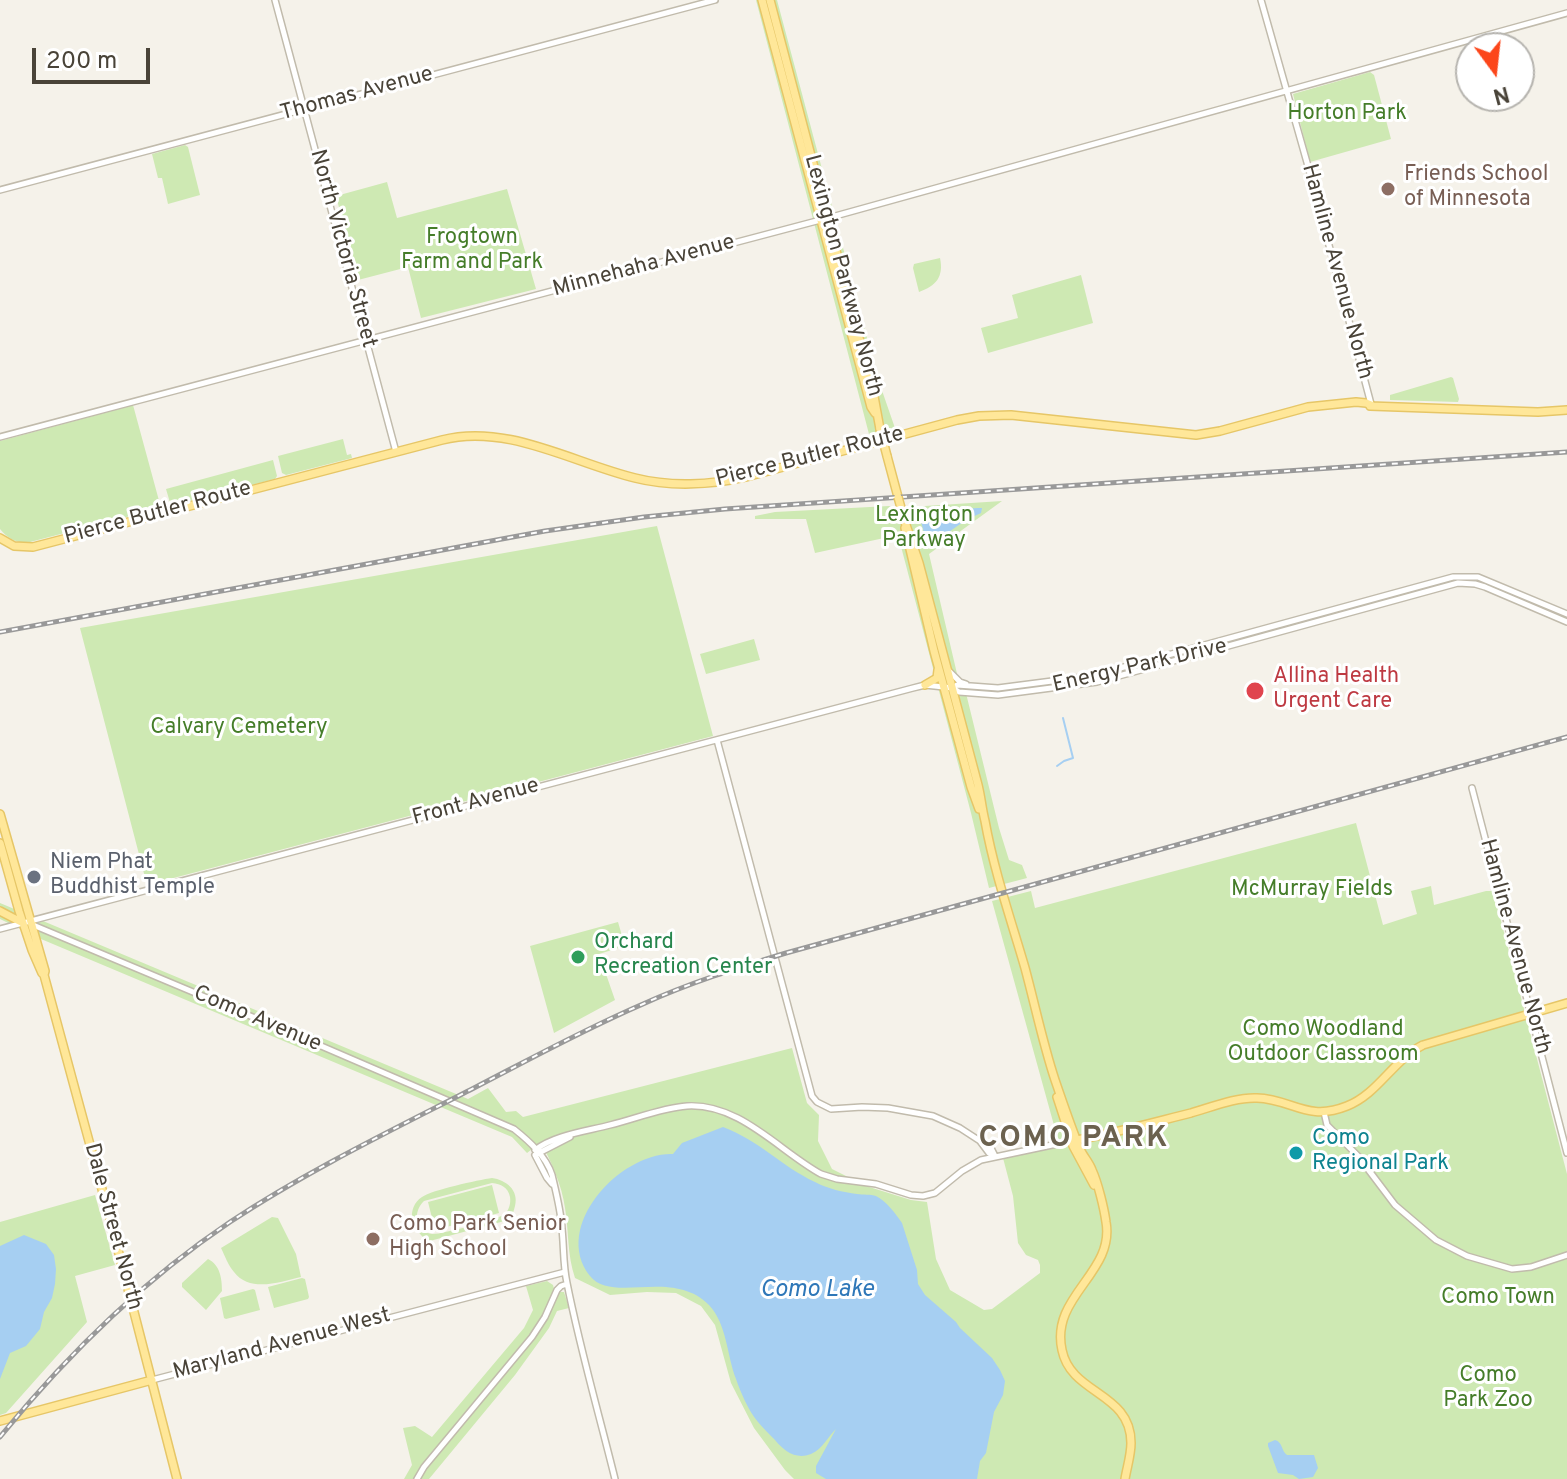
<!DOCTYPE html>
<style>
body{margin:0}
#map{position:relative;width:1567px;height:1479px;overflow:hidden;background:#f5f2ea;font-family:Overpass,sans-serif}
canvas{display:block}
.north{position:absolute;left:1455px;top:32px;width:80px;height:80px;box-sizing:border-box;background:#fff;border:2px solid #b6b4af;border-radius:50%;rotate:165deg;font-size:22px;font-weight:700;line-height:32px;text-align:center;color:#494338}
.north::after{content:'';display:block;margin:auto;width:28px;height:36px;background:#fc461a;clip-path:polygon(50% 0,100% 100%,50% 72%,0 100%)}
.scale{position:absolute;left:32px;top:48px;width:118px;height:36px;box-sizing:border-box;border:4px solid #494338;border-top:0;padding-left:10px;font-size:24px;line-height:28px;white-space:nowrap;color:#494338;-webkit-text-stroke:6px #fff;paint-order:stroke}
</style>
<div id="map">
<canvas width="1567" height="1479"></canvas>
<div class="north">N</div>
<div class="scale">200 m</div>
</div>
<script>
const g = document.querySelector('canvas').getContext('2d');
g.lineJoin = 'round';
function paint(path, color) { g.fillStyle = color; g.fill(path, 'evenodd'); }
function stroke(path, color, width, dash) { g.strokeStyle = color; g.lineWidth = width; g.lineCap = dash ? 'butt' : 'round'; g.setLineDash(dash || []); g.stroke(path); }
function drawText(font, color, halo, rows, align = 'center') {
  g.font = font + ' Overpass,sans-serif'; g.lineWidth = 6; g.setLineDash([]); g.textBaseline = 'middle'; g.strokeStyle = halo; g.fillStyle = color; for (const [text, x, y, turn = 0] of rows) {
    g.save(); g.translate(x, y); g.rotate((+turn || 0) * Math.PI / 180); g.textAlign = isNaN(turn) ? turn : align; if (halo) g.strokeText(text, 0, 0); g.fillText(text, 0, 0); g.restore();
  }
}
paint(new Path2D(`
 M756 0H777L878 379 896 431 870 438Z
 M1370 72 1374 75 1391 139 1310 162 1293 94Z
 M185 145 188 147 200 195 168 204 162 178H158L152 154Z
 M387 182 397 218 507 189 536 289 421 318 408 267 358 280 336 196Z
 M940 258C944 277 936 286 919 292L913 268 914 264Z
 M1081 275 1093 323 988 353 981 328 1018 318 1012 295Z
 M1451 377 1453 378 1459 399 1458 402 1390 400V395Z
 M133 405 161 508 30 542C18 544 8 539 0 529V441Z
 M343 439 347 455 351 454 352 458 286 475 282 473 278 456Z
 M273 460 277 476 275 479 171 506 166 489Z
 M1002 501 929 554 958 678 963 681 999 828 1009 860 1022 865 1027 878 989 888 971 813 898 535 815 553 806 519H755V516L775 512 889 506 894 508Z
 M657 526 713 736 147 885 80 628Z
 M754 639 760 660 706 674 700 654Z
 M1356 823 1383 925 1417 914 1411 891 1431 886 1434 905 1486 891H1494V894L1567 1174V1479H794L785 1470 754 1428 731 1383 715 1325 701 1306 676 1293 647 1292 610 1295 575 1278C567 1255 569 1232 565 1208 562 1185 551 1162 541 1142L527 1153 512 1137 41 939 0 919V903L468 1099 488 1088 506 1112 516 1111 523 1117 792 1048 807 1103 819 1115 818 1141 832 1169 866 1186 911 1200 927 1202 936 1259 950 1290 984 1310 992 1309 1040 1273V1265L1038 1260 1026 1255 1018 1243 1013 1196 1003 1158 1060 1147 992 901 1031 891 1035 908Z
 M618 922 625 946 599 954 615 1000 554 1033 530 946Z
 M492 1178C506 1180 519 1190 515 1206 514 1210 512 1215 512 1219L426 1242C422 1234 414 1230 412 1220 411 1211 414 1202 422 1197 432 1190 478 1180 492 1178ZM492 1183C501 1184 508 1187 510 1197 511 1203 509 1210 505 1214 499 1219 440 1235 432 1234 414 1231 413 1211 424 1201Z
 M492 1185 499 1213 435 1230 428 1202Z
 M95 1195 115 1265 75 1276 87 1322 6 1413 0 1415V1222Z
 M272 1217 278 1218 296 1254 301 1277C280 1282 250 1293 234 1272 228 1265 225 1256 221 1248Z
 M208 1259C220 1265 222 1278 222 1291L206 1310 182 1287V1283Z
 M302 1278 305 1279 309 1297 308 1299 274 1308 268 1287Z
 M547 1281 553 1285 554 1289 560 1292H564L569 1308 557 1311 549 1328 515 1375 429 1479H404L412 1465 403 1428 415 1426 432 1437 524 1328 533 1310 526 1286Z
 M253 1289 255 1290 260 1310 226 1319 224 1318 220 1298Z`), '#cee9b3');
paint(new Path2D(`
 M978 508H982L981 513 966 520 933 543 929 544 927 543 919 515 922 512Z
 M723 1127C760 1141 781 1166 815 1182 828 1189 843 1192 857 1194 863 1195 871 1194 876 1196 886 1201 896 1214 902 1223L917 1270 918 1284 925 1295 956 1322 960 1328 992 1358 1000 1370 1005 1381 1003 1395 994 1412 986 1453 980 1461 977 1479H826L816 1473V1466L836 1429C828 1436 823 1449 811 1454 796 1460 784 1451 775 1440 769 1434 763 1428 758 1422 748 1410 741 1393 736 1379 727 1356 727 1324 709 1305 672 1268 612 1304 590 1276 551 1226 621 1152 673 1154L682 1143Z
 M24 1235 46 1244 54 1255 56 1269 55 1284 52 1298 44 1312 40 1329 26 1346 10 1353 0 1379V1246Z
 M1275 1440C1283 1442 1281 1451 1287 1455H1314L1318 1468 1313 1477 1299 1479 1293 1475 1278 1473 1268 1446V1443Z`), '#a6cff2');
stroke(new Path2D(`
 M1057 766 1064 761 1073 758 1063 718`), '#a6cff2', 2);
const minor = new Path2D(`
 M275 0 396 452
 M1261 0 1308 166 1371 404
 M0 190 715 0
 M0 437 828 218 1567 13
 M949 671 960 682 966 684
 M953 688 959 692 998 695 1097 682 1458 583 1475 584 1485 587 1567 622
 M717 740 812 1096 817 1102 831 1109 862 1107 888 1108 933 1116 960 1128 980 1141H984L991 1148 995 1156
 M1472 788 1567 1153
 M33 925 298 1036 514 1129C529 1141 546 1156 552 1175 556 1192 561 1211 562 1229 564 1247 563 1265 567 1283 580 1349 599 1414 615 1479
 M0 929 913 688 925 685 953 688 957 685 998 688 1091 676 1453 577H1478L1567 614
 M1324 1112 1327 1125 1358 1156 1395 1205 1436 1240 1467 1256 1512 1269 1531 1267 1567 1255
 M980 1141 989 1153 995 1156
 M535 1150C554 1135 587 1131 610 1125 635 1119 661 1108 687 1106 740 1103 779 1151 821 1174L837 1179 876 1184 911 1195 923 1196 935 1193 962 1171 981 1160 1071 1141
 M535 1155 570 1137
 M535 1155 547 1178 552 1184
 M152 1380 565 1272
 M417 1479 424 1467 532 1337 545 1317 557 1290 561 1286 567 1284`);
const major = new Path2D(`
 M762 0 871 407 875 413
 M770 0 873 391 880 429
 M1370 406 1538 412 1567 410
 M887 456 898 497
 M904 519 919 563 978 785C981 797 982 809 985 821 994 871 1011 920 1025 968 1035 1005 1043 1044 1055 1080 1063 1103 1071 1127 1080 1149 1083 1156 1089 1162 1092 1170 1098 1183 1104 1208 1106 1222 1115 1273 1050 1296 1062 1350 1071 1395 1131 1392 1131 1443 1131 1455 1127 1467 1125 1479
 M905 528 934 651 971 787 979 809
 M0 538 14 546 33 547 442 440C507 423 573 463 635 478 670 487 711 485 746 477L957 420 979 416 1011 415 1196 435 1220 431 1308 407 1356 402 1366 403 1371 405
 M925 685 937 678 938 670
 M0 814 45 971 44 975 109 1215 177 1479
 M0 843 19 911 32 950 42 973
 M0 911 23 923
 M1057 1097 1073 1146 1094 1185
 M1071 1141C1112 1134 1151 1123 1191 1113 1212 1107 1236 1097 1257 1098 1292 1099 1307 1122 1347 1106 1378 1094 1393 1060 1423 1045L1567 1003
 M0 1421 152 1380`);
stroke(minor, '#c1bbac', 8);
stroke(major, '#e6c667', 10);
stroke(minor, '#fff', 5);
stroke(major, '#ffe799', 7);
const rail = new Path2D(`
 M0 632 545 531 644 517 725 509 1567 452
 M0 1437C67 1355 142 1281 230 1222 307 1171 392 1130 474 1088 530 1059 585 1029 643 1004 689 983 737 968 786 953L1567 737`);
stroke(rail, '#999', 5);
stroke(rail, '#fff', 2, [6]);
const majorBridge = new Path2D(`
 M880 429 887 456
 M898 497 904 519`);
stroke(majorBridge, '#e6c667', 10, []);
stroke(majorBridge, '#ffe799', 7);
for (const [x, y, r, color] of [
 [1388,189,8,"#8d6e63"],
 [1255,691,10,"#e0444e"],
 [34,877,8,"#6b7280"],
 [578,957,8,"#2e9e5b"],
 [1296,1153,8,"#0f9aa8"],
 [373,1239,8,"#8d6e63"]
]) { const dot = new Path2D(); dot.arc(x, y, r, 0, 2 * Math.PI); g.fillStyle = color; g.fill(dot); stroke(dot, '#fff', 3); }
drawText('22px', '#494338', '#fff', [
 ["Thomas Avenue",357,95,-15],
 ["North Victoria Street",342,249,75],
 ["Minnehaha Avenue",644,267,-15],
 ["Hamline Avenue North",1336,272,75],
 ["Lexington Parkway North",842,276,75],
 ["Pierce Butler Route",810,458,-14],
 ["Pierce Butler Route",158,514,-15],
 ["Energy Park Drive",1140,667,-13],
 ["Front Avenue",476,803,-15],
 ["Hamline Avenue North",1514,947,75],
 ["Como Avenue",257,1020,23],
 ["Dale Street North",112,1227,75],
 ["Maryland Avenue West",282,1345,-15]
]);
drawText('22px', '#457d29', '#fff', [
 ["Horton Park",1347,115],
 ["Frogtown",472,239],
 ["Farm and Park",472,264],
 ["Lexington",924,517],
 ["Parkway",924,542],
 ["Calvary Cemetery",239,729],
 ["McMurray Fields",1312,891],
 ["Como Woodland",1323,1031],
 ["Outdoor Classroom",1323,1056],
 ["Como Town",1498,1299],
 ["Como",1488,1377],
 ["Park Zoo",1488,1402]
]);
drawText('22px', '#785e54', '#fff', [
 ["Friends School",1404,176],
 ["of Minnesota",1404,201],
 ["Como Park Senior",389,1226],
 ["High School",389,1251]
], 'left');
drawText('22px', '#be3a42', '#fff', [
 ["Allina Health",1273,678],
 ["Urgent Care",1273,703]
], 'left');
drawText('22px', '#5b616d', '#fff', [
 ["Niem Phat",50,864],
 ["Buddhist Temple",50,889]
], 'left');
drawText('22px', '#27864d', '#fff', [
 ["Orchard",594,944],
 ["Recreation Center",594,969]
], 'left');
drawText('22px', '#0d838f', '#fff', [
 ["Como",1312,1140],
 ["Regional Park",1312,1165]
], 'left');
drawText('italic 24px', '#2e77b8', '#fff', [
 ["Como Lake",817,1291]
]);
g.letterSpacing = '2px';
drawText('bold 30px', '#6c624f', '#fff', [
 ["COMO PARK",1074,1140]
]);
g.letterSpacing = '0px';
</script>
